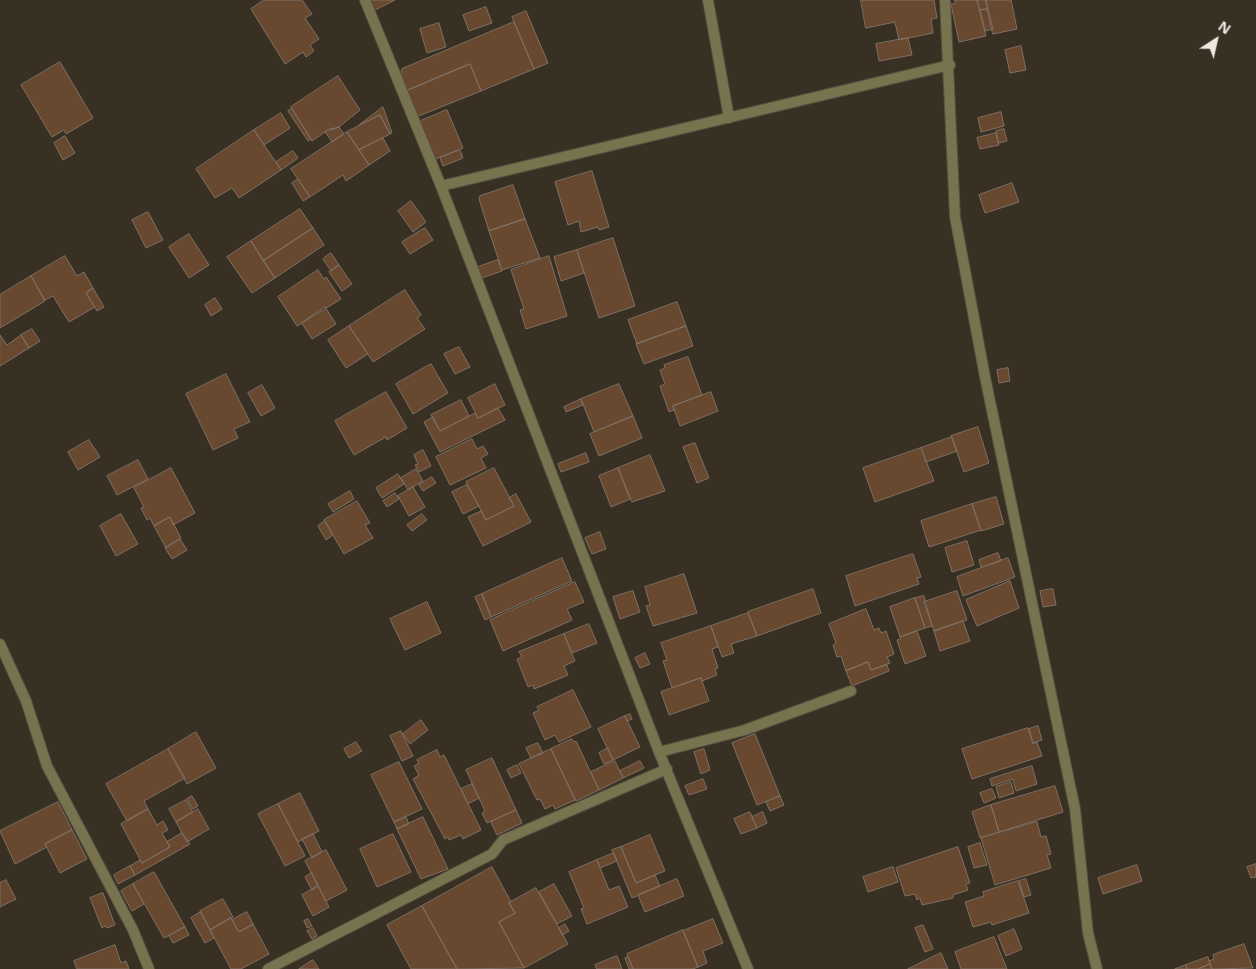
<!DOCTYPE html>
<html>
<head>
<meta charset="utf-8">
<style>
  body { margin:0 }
  #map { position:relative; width:1256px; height:969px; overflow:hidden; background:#383022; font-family:"Noto Sans",sans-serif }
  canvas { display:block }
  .north { position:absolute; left:1191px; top:15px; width:50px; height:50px; -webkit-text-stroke:4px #383022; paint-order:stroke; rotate:35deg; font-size:14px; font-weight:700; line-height:20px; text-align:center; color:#eee9e0 }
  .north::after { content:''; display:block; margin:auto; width:18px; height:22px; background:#eee9e0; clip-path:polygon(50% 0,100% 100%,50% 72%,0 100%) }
</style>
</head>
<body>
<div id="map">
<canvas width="1256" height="969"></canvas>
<div class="north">N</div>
</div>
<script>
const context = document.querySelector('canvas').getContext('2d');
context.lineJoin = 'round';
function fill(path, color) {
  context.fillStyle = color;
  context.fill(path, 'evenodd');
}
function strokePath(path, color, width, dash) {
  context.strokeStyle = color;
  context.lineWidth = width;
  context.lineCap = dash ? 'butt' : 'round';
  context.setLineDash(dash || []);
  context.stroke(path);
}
const building = new Path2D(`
  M264,0H302L312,14L305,18L319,39L310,45L314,51L306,57L303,52L285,64L251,9Z
  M369,0H395L375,10Z
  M861,0H934L937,18L931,19L933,33L899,40L895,22L866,28Z
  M955,0H977L986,36L959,42L951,4H955Z
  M977,0H986L988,9L980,10Z
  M986,0H1011L1017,29L993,34Z
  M486,7L492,23L469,31L463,15Z
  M988,9L993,29L985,31L980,10Z
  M526,11L548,63L534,69L512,17Z
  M514,22L534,69L481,91L470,64L406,91L400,77L402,69Z
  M439,23L446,47L427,53L420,29Z
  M908,38L912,55L879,61L876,44Z
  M1021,46L1026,70L1010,73L1005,50Z
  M60,62L93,118L66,134L64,130L52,137L21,85Z
  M470,64L481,91L416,117L406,91Z
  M338,76L360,110L339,127L332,130L331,128L312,141L291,107Z
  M383,107L392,133L390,134L380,115L359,125Z
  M292,109L311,139L308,141L288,111Z
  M447,110L463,148L433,160L418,122Z
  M1001,112L1004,126L981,132L978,118Z
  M281,113L290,128L264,145L254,130Z
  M380,115L390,134L359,150L347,132Z
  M339,127L344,134L332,142L325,132Z
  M1004,129L1007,141L998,143L996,131Z
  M254,130L281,170L239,198L232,188L215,198L196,169Z
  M347,132L369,165L346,181L343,175L310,197L291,169Z
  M996,133L999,145L980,149L977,138Z
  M65,136L75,153L63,160L54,143Z
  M383,138L390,151L369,165L359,150Z
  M460,150L463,158L443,166L440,158Z
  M293,151L298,158L281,170L276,162Z
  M592,171L609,227L599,230L598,227L581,232L579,221L568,225L555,182Z
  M298,179L310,197L303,201L292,183Z
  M1012,183L1019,202L985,213L979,195Z
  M513,185L525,219L489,231L479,199L480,196Z
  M411,201L426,222L413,232L398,211Z
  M300,209L313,228L263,261L251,241Z
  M148,212L163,240L146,248L132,220Z
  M525,219L540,258L502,270L489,231Z
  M313,228L324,245L275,278L263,261Z
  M425,228L433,240L410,254L402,242Z
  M189,234L209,265L189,278L169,247Z
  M613,238L635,306L599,318L577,250Z
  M251,241L275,278L252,293L227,257Z
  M577,250L584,273L561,281L554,257Z
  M331,253L339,265L331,271L323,259Z
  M65,256L77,276L84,272L93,288L86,293L95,307L69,322L53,296L45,300L31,276Z
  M549,256L567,316L526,329L520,310L524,309L511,270Z
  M498,260L502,271L482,278L478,267Z
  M339,265L352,284L342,291L329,272Z
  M318,270L324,279L326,277L341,299L297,326L278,297Z
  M31,276L45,301L0,328V295Z
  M93,288L104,307L97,311L86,293Z
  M405,290L421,315L417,318L425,329L373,362L349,326Z
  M215,298L222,309L211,316L205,305Z
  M677,302L686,326L637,344L628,320Z
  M325,307L336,324L312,339L302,323Z
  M349,326L368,354L346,368L328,340Z
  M686,326L693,346L644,364L636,344Z
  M32,329L40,341L29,348L21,335Z
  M0,335L7,345L21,335L29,348L0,366Z
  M459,347L470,367L455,374L444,354Z
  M688,357L702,395L673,406L674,410L669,412L660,386L665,384L660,370L665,368L664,365Z
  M431,364L448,393L413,414L396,384Z
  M1008,368L1010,381L999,383L997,370Z
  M226,374L250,422L234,429L238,438L213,450L186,394Z
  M495,384L505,405L478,418L468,398Z
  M619,384L633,416L594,432L581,399Z
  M262,385L275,408L261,416L248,393Z
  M386,392L407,428L387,440L386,437L354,455L335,421Z
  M711,392L718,411L680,426L673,406Z
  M581,399L583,405L566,412L564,407Z
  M461,400L469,416L440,431L431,415Z
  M498,408L505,420L440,452L424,422L433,417L440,431L475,413L478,418Z
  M633,416L642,438L599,456L590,434Z
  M978,427L989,463L964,472L951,436Z
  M952,437L957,451L926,462L921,448Z
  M472,439L477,449L483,446L488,454L481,458L486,468L450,485L436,457Z
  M89,440L100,457L78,470L68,452Z
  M695,443L709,478L697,483L683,447Z
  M921,448L934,481L875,502L863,468Z
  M423,450L431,466L419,472L415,465L418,464L414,455Z
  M586,453L589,462L561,472L558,464Z
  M650,455L665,491L632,502L618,468Z
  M138,460L148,479L117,495L107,476Z
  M171,468L195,513L173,525L170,517L154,526L150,518L147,520L141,508L144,507L134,488Z
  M494,468L514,506L486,520L466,482Z
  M618,468L630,499L611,507L599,476Z
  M416,469L423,481L408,490L401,478Z
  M398,474L404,484L382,498L376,488Z
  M432,477L436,483L423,491L419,485Z
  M467,485L479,506L463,514L452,492Z
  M413,487L425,507L409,516L398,496Z
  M350,491L354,499L333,512L328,504Z
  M395,493L399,499L387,507L383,501Z
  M516,494L531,522L483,546L468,517L481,511L486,520L514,506L509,498Z
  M996,497L1004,524L981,531L972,504Z
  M357,501L370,523L365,525L373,538L344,554L324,520Z
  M972,504L981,530L929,547L921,521Z
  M121,514L138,544L116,556L100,526Z
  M422,514L427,520L412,531L407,525Z
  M170,517L181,538L166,548L154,526Z
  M325,521L333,535L326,540L318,526Z
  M600,532L606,549L592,554L585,538Z
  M180,539L187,550L172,559L165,548Z
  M967,541L974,565L952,572L945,548Z
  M998,553L1001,561L981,567L979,560Z
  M913,554L921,577L917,578L919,584L855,606L846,576Z
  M562,558L572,581L491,617L482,594Z
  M1008,558L1015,577L963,596L957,577Z
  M684,574L697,613L653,626L646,606L650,605L645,587Z
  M1010,581L1019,608L977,626L966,600Z
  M575,582L584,602L567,609L572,620L503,651L490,620Z
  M813,589L821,613L757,636L748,612Z
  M1053,589L1056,605L1043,607L1040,591Z
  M633,591L640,612L620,619L613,597Z
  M957,591L967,620L934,631L924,602Z
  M482,594L491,617L485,620L475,597Z
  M924,596L932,626L925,628L915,598Z
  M915,598L925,628L900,637L890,607Z
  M427,602L441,633L405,650L390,619Z
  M866,609L874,630L879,628L881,633L886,631L894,654L887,657L890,663L871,670L868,662L846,671L841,656L837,657L833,645L836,643L829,624Z
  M748,613L757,636L731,644L734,653L722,657L711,626Z
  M963,621L970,641L940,651L934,631Z
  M589,624L597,643L572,653L564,634Z
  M711,626L718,647L712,649L718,668L715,669L717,675L702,681L701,678L672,688L663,661L667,660L661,643Z
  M917,631L926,656L905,664L897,640L901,639L900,637Z
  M564,634L575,661L564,666L568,675L534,689L533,685L528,687L517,659L522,657L519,652Z
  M645,653L650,664L640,668L635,658Z
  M868,662L871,670L887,665L889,671L852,686L846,671Z
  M701,678L709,701L669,715L661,692Z
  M573,690L591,727L559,742L555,735L545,740L533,713L539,710L537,707Z
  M630,714L632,719L627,721L625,716Z
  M625,716L640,747L613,760L598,729Z
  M421,720L428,730L410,744L403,734Z
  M1038,726L1042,740L1033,743L1029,729Z
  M1028,728L1033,744L1037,742L1042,756L972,779L962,749Z
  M401,731L413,756L402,761L390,736Z
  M196,732L216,768L187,784L168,749Z
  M755,734L780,796L757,805L732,743Z
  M572,739L574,742L576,741L599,790L576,801L551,749Z
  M356,742L362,751L349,758L344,749Z
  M538,743L543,753L531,758L526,748Z
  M608,748L613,760L604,764L599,753Z
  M168,749L185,778L144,801L148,809L127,821L106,784Z
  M551,749L575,800L555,809L553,805L545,809L540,799L537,800L519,764Z
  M704,749L710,770L701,774L694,752Z
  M437,750L440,757L444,755L481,830L463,839L461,835L449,840L448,837L445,839L413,779L419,775L414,766L419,763L417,760Z
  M492,758L516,810L487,823L482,813L485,811L466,770Z
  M615,761L623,778L599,790L591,772Z
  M640,761L644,768L623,778L620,771Z
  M399,762L422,809L394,822L371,775Z
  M517,765L521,773L511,778L507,770Z
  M1032,766L1037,784L1016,791L1013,779L992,786L990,779Z
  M703,779L707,789L689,795L685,786Z
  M1011,782L1014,793L999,798L996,787Z
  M472,784L479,798L468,804L461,789Z
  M1055,786L1063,812L999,832L991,805Z
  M992,789L996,798L984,803L980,793Z
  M300,793L319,831L298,842L278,804Z
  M192,796L198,806L193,809L187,799Z
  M780,796L784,805L770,811L766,802Z
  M186,800L193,812L176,822L169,809Z
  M58,802L72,830L45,844L47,847L15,864L0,831Z
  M278,804L305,856L285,866L258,814Z
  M991,805L999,832L980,838L972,812Z
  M148,809L157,825L163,821L168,830L162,833L170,847L142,863L121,824Z
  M198,809L209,829L187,842L176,822Z
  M516,810L522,823L497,835L491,822Z
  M750,812L757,828L741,834L734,819Z
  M763,812L767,823L757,828L752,817Z
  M406,817L409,824L397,829L394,822Z
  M423,817L448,869L421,879L397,829Z
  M1037,822L1041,837L1046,836L1051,854L1047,855L1051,868L995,885L981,838Z
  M72,830L87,859L60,873L45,844Z
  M182,833L190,844L135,875L130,866L140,860L142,863L170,847L167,842Z
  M313,834L322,852L312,858L302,839Z
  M393,834L411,872L377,887L360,849Z
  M650,835L665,871L636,883L621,847Z
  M980,843L987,865L974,868L968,847Z
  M621,847L636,883L655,875L660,886L632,898L612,850Z
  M958,847L970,883L966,884L968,890L953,895V898L922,905L920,898L917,900L915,894L905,896L896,868Z
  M326,850L347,890L326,901L305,861Z
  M614,853L617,861L600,868L597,860Z
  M597,860L609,890L619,886L628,907L587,924L581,909L584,908L569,872Z
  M1256,864V877L1251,878L1247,867Z
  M1137,865L1142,881L1103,894L1098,878Z
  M130,866L135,875L118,884L114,875Z
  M492,867L511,902L509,903L515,913L499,922L524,968L457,969L422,906Z
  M893,867L898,882L868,892L863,877Z
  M154,872L185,927L164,938L133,884Z
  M312,873L318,886L312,890L305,877Z
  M677,879L684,896L645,912L638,895Z
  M1026,879L1031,895L1024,897L1019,881Z
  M6,880L16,899L0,907V883Z
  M1018,881L1029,913L992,925L991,922L973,927L965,902L984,896L983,892Z
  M133,884L144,904L132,911L121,891Z
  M554,884L572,916L557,924L539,892Z
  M318,886L329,907L313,916L302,895Z
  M536,888L568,944L524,968L499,922L515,913L509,903Z
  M103,893L115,925L107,928L105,926L102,928L90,898Z
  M223,899L233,917L210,930L200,911Z
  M422,906L457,969H411L387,925Z
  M201,912L214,938L205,943L191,918Z
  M247,912L253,924L239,932L232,920Z
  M231,918L239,932L253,924L269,954L241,969H231L210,930Z
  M308,919L312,926L307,928L304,921Z
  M713,919L723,943L703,951L707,963L698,967L683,931Z
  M565,924L569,931L562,935L559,928Z
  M923,925L933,949L925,952L915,928Z
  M185,927L189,935L173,943L169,936Z
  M313,928L317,936L312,939L307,931Z
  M1014,929L1022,949L1006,956L998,936Z
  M683,930L698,967L693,969H633L627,954Z
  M994,937L1007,969H961L955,952Z
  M1244,944L1253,968L1212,969L1209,961L1214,959L1213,955Z
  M115,945L121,963L126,961L129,969H77L74,961Z
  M941,953L948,969H908Z
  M617,956L622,969H597L595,965Z
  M628,957L633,969H629L625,958Z
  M1208,957L1210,964L1198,969H1187L1186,965Z
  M313,960L319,969H299Z
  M1210,964L1212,969H1198Z
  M1186,965L1187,969H1175Z`);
fill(building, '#68482e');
strokePath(building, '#7f7065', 1);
const street = new Path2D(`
  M365,0L441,186L659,752L748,969
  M708,0L729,118
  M945,0L955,217L985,377L1075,809L1088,933L1097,969
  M441,186L950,65
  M0,644L26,701L47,766L133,930L149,969
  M659,752L745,730L851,691
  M268,969L492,854L503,840L667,769`);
strokePath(street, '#554e40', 12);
strokePath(street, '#77734e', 10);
</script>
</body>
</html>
